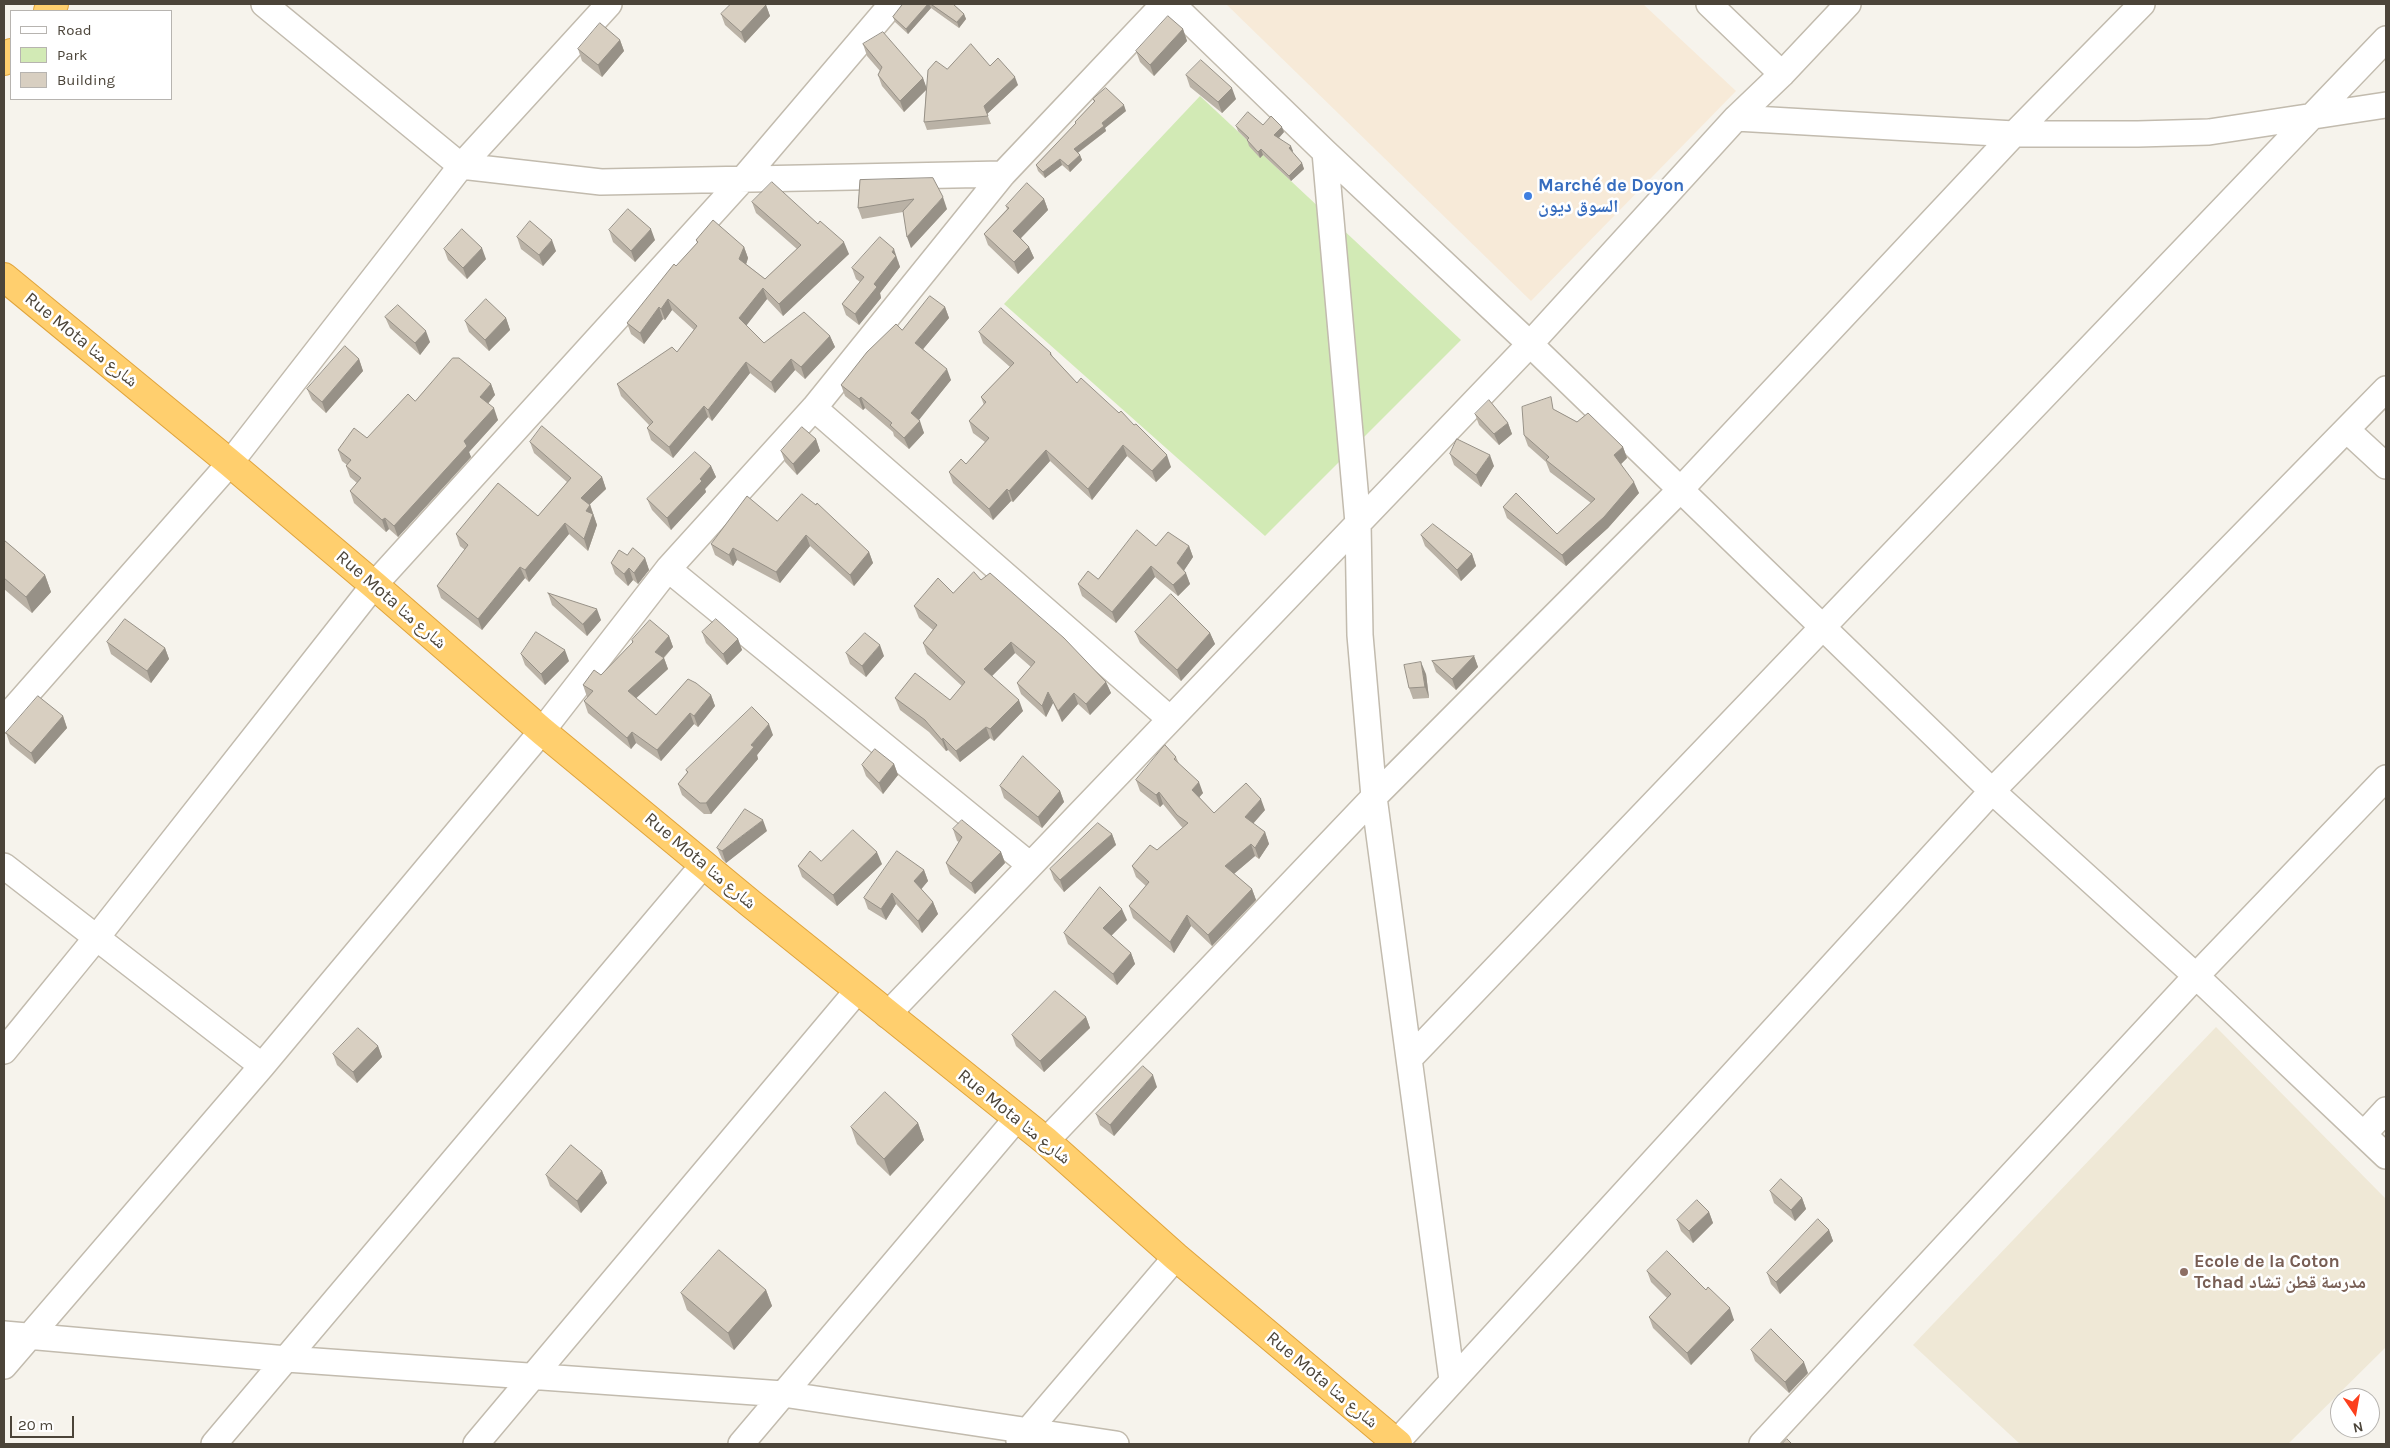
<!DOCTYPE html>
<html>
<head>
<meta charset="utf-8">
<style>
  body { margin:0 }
  #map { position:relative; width:2390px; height:1448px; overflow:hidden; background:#f6f3ec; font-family:Karla,sans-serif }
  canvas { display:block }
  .frame { position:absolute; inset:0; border:5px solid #4b4439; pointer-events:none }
  .legend { position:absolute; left:10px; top:10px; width:162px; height:90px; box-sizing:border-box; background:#fff; border:1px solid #b7b4b0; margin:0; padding:6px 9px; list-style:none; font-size:15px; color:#4b4439 }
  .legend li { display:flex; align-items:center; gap:10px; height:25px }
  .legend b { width:25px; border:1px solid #b7b4b0 }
  .north { position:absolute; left:2330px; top:1388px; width:50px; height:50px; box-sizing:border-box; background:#fff; border:1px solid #b7b4b0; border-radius:50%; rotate:168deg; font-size:14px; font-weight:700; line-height:20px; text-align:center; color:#4b4439 }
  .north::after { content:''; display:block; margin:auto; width:18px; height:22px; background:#fc3f1d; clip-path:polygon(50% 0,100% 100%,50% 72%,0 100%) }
  .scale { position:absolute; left:10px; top:1416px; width:64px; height:22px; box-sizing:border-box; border:2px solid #4b4439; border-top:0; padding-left:6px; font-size:15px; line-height:18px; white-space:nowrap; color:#4b4439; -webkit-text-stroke:4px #fff; paint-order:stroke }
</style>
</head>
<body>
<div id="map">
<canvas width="2390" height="1448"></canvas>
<div class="frame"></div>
<ul class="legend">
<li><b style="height:6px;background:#fff"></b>Road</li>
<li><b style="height:14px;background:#d2eab5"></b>Park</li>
<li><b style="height:14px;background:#d8cfc1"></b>Building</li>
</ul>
<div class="north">N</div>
<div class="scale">20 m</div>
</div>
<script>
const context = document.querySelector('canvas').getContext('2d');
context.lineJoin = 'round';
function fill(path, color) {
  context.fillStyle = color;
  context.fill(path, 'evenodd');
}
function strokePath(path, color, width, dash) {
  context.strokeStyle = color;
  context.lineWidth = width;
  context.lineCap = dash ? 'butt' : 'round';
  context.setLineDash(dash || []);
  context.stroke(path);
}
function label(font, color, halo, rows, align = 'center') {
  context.font = font + ' Karla,"Noto Naskh Arabic",sans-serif';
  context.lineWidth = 5;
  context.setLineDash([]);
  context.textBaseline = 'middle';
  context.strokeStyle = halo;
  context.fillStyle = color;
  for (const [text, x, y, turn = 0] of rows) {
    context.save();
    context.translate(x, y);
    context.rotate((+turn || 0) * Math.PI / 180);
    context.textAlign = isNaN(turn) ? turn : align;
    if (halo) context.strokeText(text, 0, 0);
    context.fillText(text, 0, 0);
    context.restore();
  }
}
fill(new Path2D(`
  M1226,4H1643L1736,91L1531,301Z`), '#f7ead8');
fill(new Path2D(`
  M2216,1027L2386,1199V1347L2288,1444H2020L1913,1345Z`), '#efe8d6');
fill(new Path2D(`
  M1200,96L1461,340L1265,536L1004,304Z`), '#d2eab5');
const minor = new Path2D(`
  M264,4L461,166L601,182L1003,174
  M1172,4L1325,152L1530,344L1992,791L2196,976L2386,1156
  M1709,4L1782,74
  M1736,118L2014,134H2138L2209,132L2386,105
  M1325,152L1358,523L1360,635L1374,797L1452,1380
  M814,408L1170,719
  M2348,431L2386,466
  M668,569L1030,865
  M4,720L230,463L461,166L609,4
  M4,866L262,1066
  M887,1015L1530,344L1736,118L1782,74L1848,4
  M4,1051L97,937L374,585L743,179L892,4
  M1409,1059L2386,39
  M2364,1134L2386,1110
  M1046,1141L1374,797L1681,489L2014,134L2142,4
  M4,1334L287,1359L783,1394L1116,1444
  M4,1366L262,1066L542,731L668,569L814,408L1003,174L1164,4
  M1019,1441L1176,1257
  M214,1444L704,864
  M476,1444L857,991
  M741,1444L1017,1118
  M1395,1444L1992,791L2386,389
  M1762,1444L2196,976L2386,778`);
const highway = new Path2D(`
  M48,11L54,4
  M4,61L11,53
  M4,277L230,463L374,585L542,731L750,903L1046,1141L1176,1257L1398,1444`);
strokePath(minor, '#c2bbae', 28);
strokePath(highway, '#e0a43c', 30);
strokePath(minor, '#fff', 25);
strokePath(highway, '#ffcf6e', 28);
fill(new Path2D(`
  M903,4H953L964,14L966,19L959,28L931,8L908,34L895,22L893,17Z
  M766,5L770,16L745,43L725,25L721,14Z
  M1183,29L1187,41L1154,76L1140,62L1136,51Z
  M620,40L624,51L602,77L582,61L578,49Z
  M863,44L923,78L926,88L947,69L990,66L1018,85L987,114L991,124L927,130L924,122L926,90L904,112L882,86L878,75L880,71L867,56Z
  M1186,75L1236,99L1222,113L1190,87Z
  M1093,99L1126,111L1105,128L1106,131L1078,153L1080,155L1082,160L1070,172L1062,165L1045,178L1038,171L1036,165L1076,124L1075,122L1094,102Z
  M1263,125L1284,132L1279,138L1293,151L1292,152L1302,163L1304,169L1291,181L1263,155L1260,158L1249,146L1247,140L1238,131L1236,126Z
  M860,180L947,209L911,248L903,212L862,219L858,208Z
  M1044,199L1048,210L1021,238L1029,247L1034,258L1018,274L988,245L984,234L1007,209L1006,206Z
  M752,202L849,254L783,316L767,299L746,325L764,343L830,336L835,347L805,379L795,370L775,393L750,373L712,421L708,417L673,458L651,440L647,428L649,425L621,396L617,384L677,352L694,330L672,310L665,320L663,319L644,344L631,334L627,323L697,243L696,240L744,247L748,258L746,264L765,279L797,249L756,213Z
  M609,230L655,240L635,262L613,242Z
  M517,237L556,251L543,266L521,249Z
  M444,249L486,259L467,279L448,260Z
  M898,261L900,267L880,293L881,298L859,325L846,315L842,304L860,282L856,279L852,268L899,261Z
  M945,307L949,318L923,349L951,380L918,420L924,433L909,449L894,436L893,432L865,408L863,410L845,396L841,385L902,330Z
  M385,317L430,342L420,355L390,328Z
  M506,318L510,330L489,351L469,332L465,321Z
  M979,332L1051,353L1053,357L1077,383L1171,467L1156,482L1127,456L1092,500L1050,461L1013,502L1011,501L993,520L953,483L949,472L966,464L985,442L973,433L969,421L984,405L981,397L1010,367L983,343Z
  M359,359L363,371L326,413L312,400L307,389Z
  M491,384L495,395L488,404L498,420L469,452L471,457L398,537L389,529L386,532L354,503L350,491L357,483L350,477L346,466L347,465L342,461L338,450L367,438L415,401Z
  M1555,410L1623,447L1627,458L1621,464L1639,493L1608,528L1566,566L1507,518L1503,507L1557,534L1591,503L1550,472L1546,462L1528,446L1524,435Z
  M1475,414L1508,423L1512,434L1499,445L1479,425Z
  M816,439L820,451L797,475L785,462L781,451Z
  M530,442L602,477L606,489L590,504L597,525L588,551L569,534L529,582L525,578L482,630L441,598L437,586L465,550L460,546L456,534L538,516L567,482L534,453Z
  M1450,454L1494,466L1481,487L1454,465Z
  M711,466L716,477L705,489L706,492L671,530L652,510L647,499Z
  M777,521L869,552L873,563L854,586L810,546L780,583L737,560L733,566L715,555L711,544Z
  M1421,535L1472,554L1476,566L1461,581L1425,546Z
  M4,540L45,575L51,592L32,613L4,589Z
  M1156,546H1189L1193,557L1184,570L1190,584L1178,596L1155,577L1116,623L1082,596L1078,584L1098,579Z
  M627,555L645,558L649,570L638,584L633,580L628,586L615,574L611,563Z
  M981,580L1106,682L1111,693L1090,715L1078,704L1062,722L1053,703L1046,717L1021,694L1017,683L1031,667L1015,653L992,676L1023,711L994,741L990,738L960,762L948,750L946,751L929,732L900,710L895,698L950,700L962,686L927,654L923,643L933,630L919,618L914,606L953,593Z
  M548,593L601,620L587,636L552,605Z
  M702,632L738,639L742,650L727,665L706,643Z
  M1135,632L1210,633L1215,644L1181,681L1140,643Z
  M669,636L673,647L664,658L668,669L636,698L656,715L711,695L715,706L698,727L694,724L661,761L636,743L631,749L588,713L584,701L588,697H587L583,685L601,675L632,643V640Z
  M107,642L165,648L169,659L151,683L111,654Z
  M846,653L884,656L866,677L850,664Z
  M521,654L569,661L545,685L525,665Z
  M1474,656L1478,667L1456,690L1436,672L1432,661Z
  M1426,674L1429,698L1413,699L1409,688Z
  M63,716L67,728L35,764L10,744L6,733Z
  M773,735L757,755L758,759L711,814H704L682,795L678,784L687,773L686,770Z
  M1176,757L1179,764L1203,793L1199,797L1214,813L1265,810L1253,824L1265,832L1269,844L1259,859L1255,856L1234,874L1252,889L1256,900L1212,946L1191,926L1174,953L1133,918L1129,906L1146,886L1136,877L1132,866L1157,850L1183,828L1181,826L1163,804L1160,807L1140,791L1136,780Z
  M894,764L898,775L883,794L866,776L862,765Z
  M1000,786L1060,791L1064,802L1042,828L1004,798Z
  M953,829L1001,852L1005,863L975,894L950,874L946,863L959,842L957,841Z
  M767,831L726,863L722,859L717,848Z
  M1112,834L1116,845L1064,892L1054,880L1050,869Z
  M821,861L882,864L837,906L802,877L798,866Z
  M924,870L928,881L921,889L933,902L938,914L922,933L896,904L886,920L868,909L864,898Z
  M1127,920L1111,936L1131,953L1135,964L1117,985L1068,944L1064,933Z
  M1086,1017L1090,1028L1044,1072L1016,1046L1012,1035Z
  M378,1046L382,1057L357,1083L337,1065L333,1054Z
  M1157,1087L1114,1136L1100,1125L1096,1114Z
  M918,1123L924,1140L890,1176L857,1144L851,1127Z
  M602,1171L607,1183L581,1213L550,1186L546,1175Z
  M1770,1191L1802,1198L1806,1209L1795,1221L1774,1203Z
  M1709,1212L1713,1223L1693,1243L1681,1231L1677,1220Z
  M1829,1230L1833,1241L1780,1294L1771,1284L1767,1273Z
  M1647,1271L1706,1290L1734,1320L1691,1365L1653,1328L1649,1317L1667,1298L1651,1282Z
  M766,1290L772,1306L734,1350L687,1310L681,1293Z
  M1751,1350L1808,1373L1789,1393L1755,1361Z`), '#bab2a6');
fill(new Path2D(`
  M928,4H929L931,8L908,34L906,29Z
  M766,5L770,16L745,43L741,32Z
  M964,14L966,19L959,28L957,22Z
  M1183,29L1187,41L1154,76L1150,65Z
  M620,40L624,51L602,77L598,65Z
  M1015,77L1018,85L987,114L984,106Z
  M923,78L927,89L904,112L900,101Z
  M1232,88L1236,99L1222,113L1218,102Z
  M1124,105L1126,111L1105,128L1106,131L1076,154L1074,149L1102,123Z
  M1282,127L1284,132L1276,141L1274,135Z
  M1291,146L1293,151L1291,154L1289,148Z
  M1261,149L1263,155L1260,158L1258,152Z
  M1080,155L1082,160L1070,172L1068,166Z
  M1060,159L1062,165L1045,178L1043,172Z
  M1302,163L1304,169L1291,181L1289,176Z
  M943,197L947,209L911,248L907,237Z
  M1044,199L1048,210L1017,242L1013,231Z
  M651,229L655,240L635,262L631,251Z
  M552,240L556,251L543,266L539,255Z
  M844,242L849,254L783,316L779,304Z
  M744,247L748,258L744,271L739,259Z
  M1029,247L1034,258L1018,274L1014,262Z
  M482,248L486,259L467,279L463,268Z
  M894,249L900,267L880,293L881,298L859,325L855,314L874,284L892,252Z
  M763,288L767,299L743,330L739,318Z
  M668,299L672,310L665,320L661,309Z
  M659,307L663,319L644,344L640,333Z
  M945,307L949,318L919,354L915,343Z
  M506,318L510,330L489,351L485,340Z
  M426,331L430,342L420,355L415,343Z
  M830,336L835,347L805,379L801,367Z
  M359,359L363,371L326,413L322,402Z
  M791,359L795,370L775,393L771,382Z
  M746,362L750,373L712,421L708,410Z
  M947,369L951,380L915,425L911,413Z
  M491,384L495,395L484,408L480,397Z
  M861,397L865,408L863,410L859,399Z
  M704,406L708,417L673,458L669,447Z
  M494,408L498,420L469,452L471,457L398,537L394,526L464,441Z
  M920,421L924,433L909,449L904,438Z
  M1508,423L1512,434L1499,445L1494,434Z
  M816,439L820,451L797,475L793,464Z
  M1123,445L1127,456L1092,500L1088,489Z
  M1623,447L1627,458L1618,467L1614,455Z
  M1046,450L1050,461L1013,502L1009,491Z
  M1167,455L1171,467L1156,482L1152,471Z
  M1490,455L1494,466L1481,487L1476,475Z
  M711,466L716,477L705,489L706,492L671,530L667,518Z
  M602,477L606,489L585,509L581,498Z
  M1634,482L1639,493L1608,528L1566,566L1562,555Z
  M1007,489L1011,501L993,520L989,509Z
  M590,505L597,525L588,551L584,539L586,511Z
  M385,518L389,529L386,532L382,520Z
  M565,523L569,534L529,582L525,570Z
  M806,535L810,546L780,583L776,572Z
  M1189,546L1193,557L1181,575L1177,563Z
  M733,548L737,560L733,566L729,555Z
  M869,552L873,563L854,586L850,575Z
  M1472,554L1476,566L1461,581L1457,570Z
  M645,558L649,570L638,584L634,573Z
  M1151,566L1155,577L1116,623L1112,612Z
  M520,567L525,578L482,630L478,619Z
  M629,568L633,580L628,586L624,574Z
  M1186,573L1190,584L1178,596L1173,585Z
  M45,575L51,592L32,613L26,597Z
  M597,609L601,620L587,636L583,624Z
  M1210,633L1215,644L1181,681L1177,670Z
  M669,636L673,647L663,658H664L668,669L632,702L628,691L655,652Z
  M738,639L742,650L727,665L723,654Z
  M1011,642L1015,653L988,680L984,669Z
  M880,645L884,656L866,677L862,666Z
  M165,648L169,659L151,683L147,671Z
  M565,650L569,661L545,685L541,674Z
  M1474,656L1478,667L1456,690L1452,679Z
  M1421,662L1426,674L1429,698L1425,687Z
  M1106,682L1111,693L1090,715L1086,704Z
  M1048,692L1053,703L1046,717L1042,706Z
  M1074,693L1078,704L1062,722L1058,711Z
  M711,695L715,706L698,727L694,716Z
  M1019,700L1023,711L994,741L990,729Z
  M690,713L694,724L661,761L657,750Z
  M63,716L67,728L35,764L31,753Z
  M769,724L773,735L757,755L758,759L711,814L706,803L751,745Z
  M986,727L990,738L960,762L956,751Z
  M632,732L636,743L631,749L627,738Z
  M943,738L948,750L946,751L942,740Z
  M894,764L898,775L883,794L879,783Z
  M1199,782L1203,793L1196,801L1192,790Z
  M1060,791L1064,802L1042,828L1038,817Z
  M1159,792L1163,804L1160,807L1156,795Z
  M1261,799L1265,810L1249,828L1245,817Z
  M763,820L767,831L726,863L722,851Z
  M1265,832L1269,844L1259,859L1255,848Z
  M1112,834L1116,845L1064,892L1060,880Z
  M1251,844L1255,856L1229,878L1225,866Z
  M877,852L882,864L837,906L833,895Z
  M1001,852L1005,863L975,894L971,883Z
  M924,870L928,881L919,892L914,881Z
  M1252,889L1256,900L1212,946L1208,935Z
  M892,893L896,904L886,920L881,909Z
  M933,902L938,914L922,933L918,921Z
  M1122,909L1127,920L1107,940L1103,928Z
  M1187,915L1191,926L1174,953L1170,942Z
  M1131,953L1135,964L1117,985L1113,974Z
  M1086,1017L1090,1028L1044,1072L1040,1061Z
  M378,1046L382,1057L357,1083L353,1072Z
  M1153,1075L1157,1087L1114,1136L1110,1125Z
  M918,1123L924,1140L890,1176L884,1159Z
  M602,1171L607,1183L581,1213L577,1201Z
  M1802,1198L1806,1209L1795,1221L1791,1210Z
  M1709,1212L1713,1223L1693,1243L1689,1231Z
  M1829,1230L1833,1241L1780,1294L1776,1282Z
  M766,1290L772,1306L734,1350L728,1333Z
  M1730,1308L1734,1320L1691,1365L1687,1353Z
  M1804,1362L1808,1373L1789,1393L1785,1382Z`), '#979187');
const building = new Path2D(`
  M731,4H765L766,5L741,32L721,14Z
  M903,4H928L906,29L893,17Z
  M931,4H953L964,14L957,22Z
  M1168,16L1183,29L1150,65L1136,51Z
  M600,23L620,40L598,65L578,49Z
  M883,32L923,78L900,101L878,75L882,67L863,44Z
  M971,44L990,66L998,58L1015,77L984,106L988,116L924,122L928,70L936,61L947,69Z
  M1201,60L1232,88L1218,102L1186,75Z
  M1106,88L1124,105L1102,123L1104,126L1074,149L1080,155L1068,166L1060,159L1043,172L1036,165L1076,123L1075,122L1095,101L1093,99Z
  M1248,112L1263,125L1271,116L1282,127L1274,135L1291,146L1289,148L1302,163L1289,176L1261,149L1258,152L1247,140L1249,138L1236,126Z
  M933,178L943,197L907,237L903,211L914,199L858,208L860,180Z
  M772,182L818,224L820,221L844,242L779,304L763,288L739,318L764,343L804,312L830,336L801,367L791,359L771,382L746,362L708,410L704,406L669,447L647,428L653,422L617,384L672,347L677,352L697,326L668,299L661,309L659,307L640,333L627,323L674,264L676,266L698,242L696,240L713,220L744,247L739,259L765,279L801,245L752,202Z
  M1027,183L1044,199L1013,231L1029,247L1014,262L984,234L1009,208L1006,206Z
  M628,209L651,229L631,251L609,230Z
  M530,221L552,240L539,255L517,237Z
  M462,229L482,248L463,268L444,249Z
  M880,237L894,249L892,252L896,256L874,284L877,287L855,314L842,304L864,277L852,268Z
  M930,296L945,307L915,343L947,369L911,413L920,421L904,438L890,425L892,423L861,397L859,399L841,385L867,352L896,324L902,330Z
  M486,299L506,318L485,340L465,321Z
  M398,305L426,331L415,343L385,317Z
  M1001,308L1051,353L1050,354L1077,383L1081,378L1119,413L1121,411L1134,425L1136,424L1167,455L1152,471L1123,445L1088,489L1046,450L1009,491L1007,489L989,509L949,472L961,459L966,464L989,438L969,421L986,402L981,397L1014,363L979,332Z
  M345,346L359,359L322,402L307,389Z
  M453,358H459L491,384L480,397L494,408L464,441L467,446L394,526L385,518L382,520L350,491L361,478L346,466L351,460L338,450L354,428L367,438L408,394L415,401Z
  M1551,397L1553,409L1577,422L1588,413L1623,447L1614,455L1634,482L1604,517L1562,555L1503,507L1516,493L1557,534L1595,499L1546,460L1549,457L1524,435L1522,407Z
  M1489,400L1508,423L1494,434L1475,414Z
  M542,426L602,477L581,498L590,505L586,511L593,514L584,539L565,523L525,570L520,567L478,619L437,586L468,545L456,534L498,483L538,516L571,478L530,442Z
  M802,427L816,439L793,464L781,451Z
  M1457,439L1490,455L1476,475L1450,454Z
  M695,452L711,466L700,479L702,481L667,518L647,499Z
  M802,494L816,505L817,503L869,552L850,575L806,535L776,572L733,548L729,555L711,544L747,496L777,521Z
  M1433,524L1472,554L1457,570L1421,535Z
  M1137,530L1156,546L1168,532L1189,546L1177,563L1186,573L1173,585L1151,566L1112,612L1078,584L1088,571L1098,579Z
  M4,540L45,575L26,597L4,578Z
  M633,548L645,558L634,573L629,568L624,574L611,563L619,550L627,555Z
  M974,572L981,580L990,573L1064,638L1106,682L1086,704L1074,693L1058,711L1048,692L1042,706L1017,683L1035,662L1011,642L984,669L1019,700L990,729L986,727L956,751L943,738L942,740L925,720L895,698L915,673L950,700L965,682L923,643L937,625L914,606L938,578L953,593Z
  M548,593L597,609L583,624Z
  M1171,594L1210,633L1177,670L1135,632Z
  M125,619L165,648L147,671L107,642Z
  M716,619L738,639L723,654L702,632Z
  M650,620L669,636L655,652L664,658L628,691L656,715L688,679L696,683L711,695L694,716L690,713L657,750L632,732L627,738L584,701L593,691L583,685L594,670L601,675L633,642L632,640Z
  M536,632L565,650L541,674L521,654Z
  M865,633L880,645L862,666L846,653Z
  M1474,656L1452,679L1432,661Z
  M1421,662L1425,687L1409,688L1404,665Z
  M38,696L63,716L31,753L6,733Z
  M752,707L769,724L751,745L754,747L706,803H700L678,784L688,772L686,770Z
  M1165,745L1176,757L1174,759L1199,782L1192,790L1214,813L1246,783L1261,799L1245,817L1265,832L1255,848L1251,844L1225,866L1252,889L1208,935L1187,915L1170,942L1129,906L1149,882L1132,866L1150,845L1157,850L1188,823L1177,815L1159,792L1156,795L1136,780Z
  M875,749L894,764L879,783L862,765Z
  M1023,756L1060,791L1038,817L1000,786Z
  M745,809L763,820L722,851L717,848Z
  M962,820L1001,852L971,883L946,863L962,837L953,829Z
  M1098,823L1112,834L1060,880L1050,869Z
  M853,830L877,852L833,895L798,866L810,851L821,861Z
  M897,851L924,870L914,881L933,902L918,921L892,893L881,909L864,898Z
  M1100,887L1122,909L1103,928L1131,953L1113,974L1064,933Z
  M1055,991L1086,1017L1040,1061L1012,1035Z
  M358,1028L378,1046L353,1072L333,1054Z
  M1143,1066L1153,1075L1110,1125L1096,1114Z
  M885,1092L918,1123L884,1159L851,1127Z
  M571,1145L602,1171L577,1201L546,1175Z
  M1781,1179L1802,1198L1791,1210L1770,1191Z
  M1697,1200L1709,1212L1689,1231L1677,1220Z
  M1818,1219L1829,1230L1776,1282L1767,1273Z
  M719,1250L766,1290L728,1333L681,1293Z
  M1667,1251L1706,1290L1708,1287L1730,1308L1687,1353L1649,1317L1671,1294L1647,1271Z
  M1771,1329L1804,1362L1785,1382L1751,1350Z
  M1787,1439L1792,1444H1782Z`);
fill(building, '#d8cfc1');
strokePath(building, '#979187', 1);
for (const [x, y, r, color] of [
  [1528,196,5,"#3f7fe0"],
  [2184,1272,5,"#8d6e63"]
]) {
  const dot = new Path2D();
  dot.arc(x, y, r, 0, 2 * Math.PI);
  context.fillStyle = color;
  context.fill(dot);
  strokePath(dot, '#fff', 2);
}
label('bold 18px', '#366cbe', '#fff', [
  ["Marché de Doyon",1538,186],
  ["السوق ديون",1538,207]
], 'left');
label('18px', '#4b4439', '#fff', [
  ["Rue Mota شارع متا",81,340,39],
  ["Rue Mota شارع متا",391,600,41],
  ["Rue Mota شارع متا",700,861,40],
  ["Rue Mota شارع متا",1014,1117,39],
  ["Rue Mota شارع متا",1322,1380,40]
]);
label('bold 18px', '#785e54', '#fff', [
  ["Ecole de la Coton",2194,1262],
  ["Tchad مدرسة قطن تشاد",2194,1283]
], 'left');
</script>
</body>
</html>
